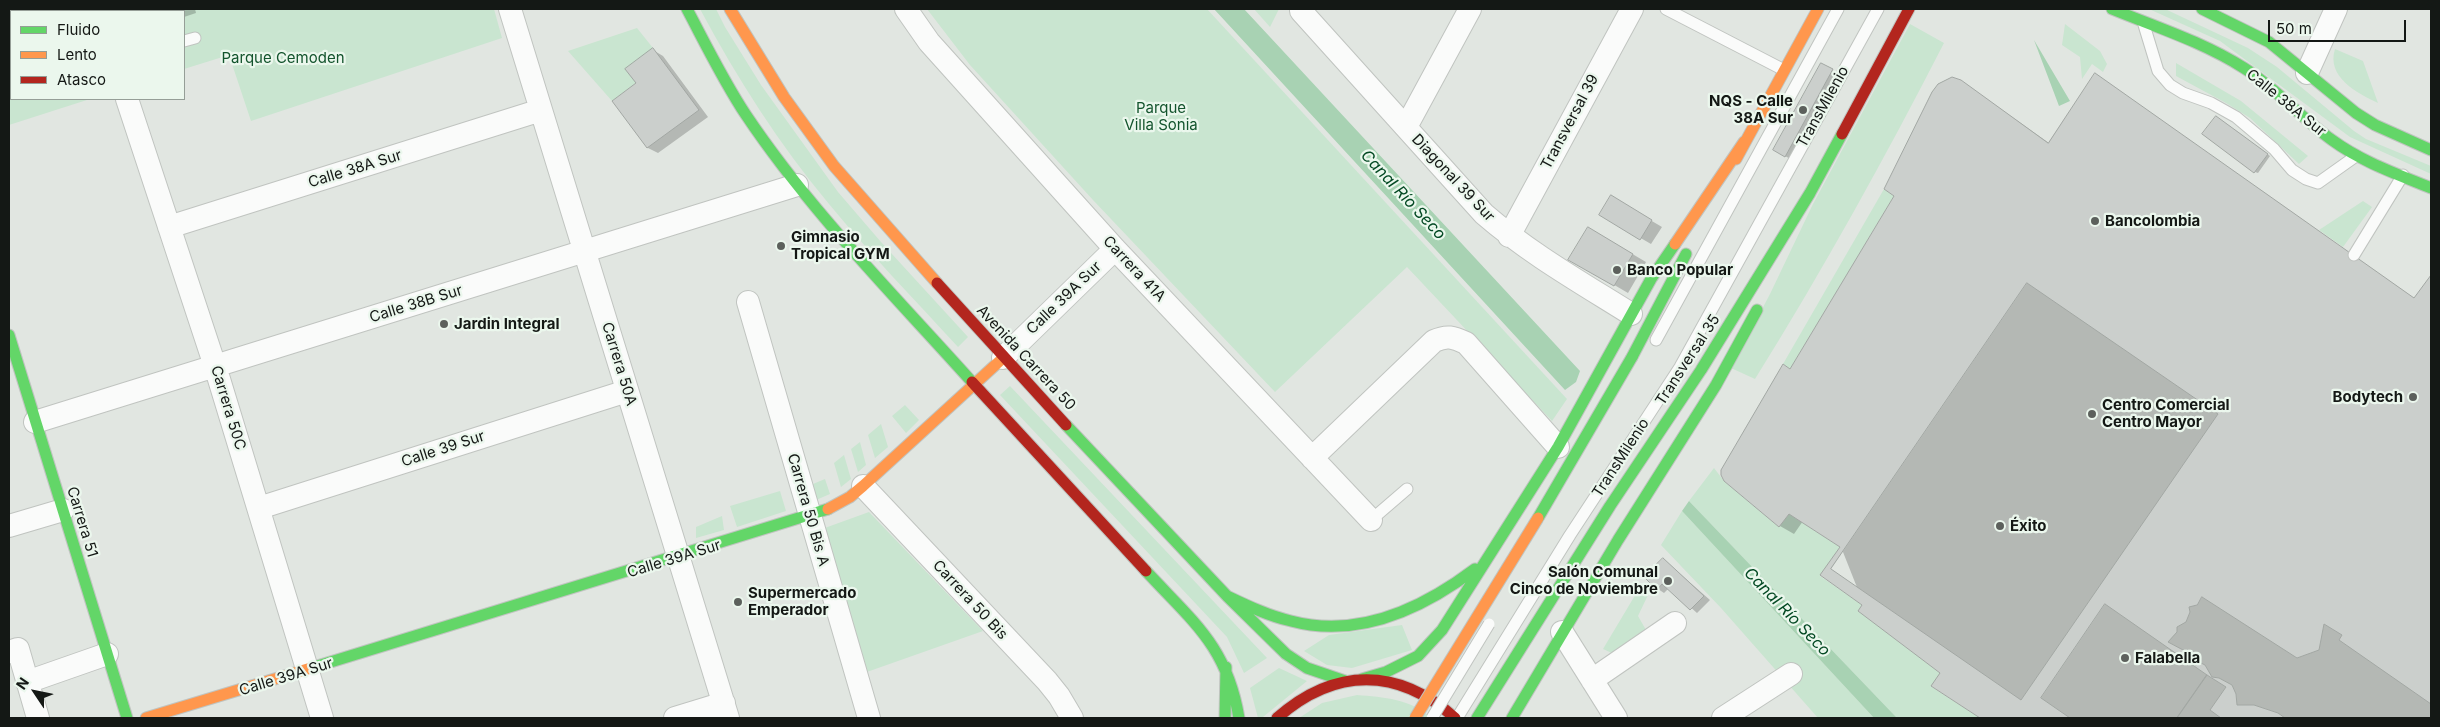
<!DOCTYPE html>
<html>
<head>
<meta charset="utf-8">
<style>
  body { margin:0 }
  #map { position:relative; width:2440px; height:727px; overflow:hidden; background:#e1e6e1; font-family:Inter,sans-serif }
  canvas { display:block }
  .frame { position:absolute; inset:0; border:10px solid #141815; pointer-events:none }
  .legend { position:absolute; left:10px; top:10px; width:175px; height:90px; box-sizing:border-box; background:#ebf7ed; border:1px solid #959e97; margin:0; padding:6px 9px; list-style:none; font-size:15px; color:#141815 }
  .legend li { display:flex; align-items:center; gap:10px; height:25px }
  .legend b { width:25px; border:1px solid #959e97 }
  .north { position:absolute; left:10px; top:667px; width:50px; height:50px; -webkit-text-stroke:4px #ebf7ed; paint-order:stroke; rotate:304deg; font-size:14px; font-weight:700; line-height:20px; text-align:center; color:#141815 }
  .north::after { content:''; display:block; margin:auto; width:18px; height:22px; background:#141815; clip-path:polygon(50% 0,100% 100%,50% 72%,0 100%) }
  .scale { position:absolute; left:2268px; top:20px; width:138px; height:22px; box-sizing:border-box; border:2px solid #141815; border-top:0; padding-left:6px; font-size:15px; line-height:18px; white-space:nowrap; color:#141815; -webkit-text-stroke:4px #ebf7ed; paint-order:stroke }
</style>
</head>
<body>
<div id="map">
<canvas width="2440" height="727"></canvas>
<div class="frame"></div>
<ul class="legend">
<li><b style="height:6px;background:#63d668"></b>Fluido</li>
<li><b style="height:6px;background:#ff974d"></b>Lento</li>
<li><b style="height:6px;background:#b3261e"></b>Atasco</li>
</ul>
<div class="north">N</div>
<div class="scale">50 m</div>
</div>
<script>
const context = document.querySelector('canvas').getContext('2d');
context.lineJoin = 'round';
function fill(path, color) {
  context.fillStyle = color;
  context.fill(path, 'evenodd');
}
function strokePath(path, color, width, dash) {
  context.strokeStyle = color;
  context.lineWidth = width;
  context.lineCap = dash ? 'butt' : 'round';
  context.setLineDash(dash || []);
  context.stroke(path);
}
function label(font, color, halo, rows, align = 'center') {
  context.font = font + ' Inter,sans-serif';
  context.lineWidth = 4.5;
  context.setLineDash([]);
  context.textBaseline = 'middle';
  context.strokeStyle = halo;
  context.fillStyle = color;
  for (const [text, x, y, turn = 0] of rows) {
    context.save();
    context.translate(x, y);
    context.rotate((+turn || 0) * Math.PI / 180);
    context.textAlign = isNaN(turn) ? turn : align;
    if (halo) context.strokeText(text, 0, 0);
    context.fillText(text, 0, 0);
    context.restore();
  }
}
fill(new Path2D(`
  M9,9H494L502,38L251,121L229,55L184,69V11H11V99H90L9,125Z
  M700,9H716L725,27L761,85L838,192L881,242L968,337L958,347C915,300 870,254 829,204C779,144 737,78 700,9Z
  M927,9H1207L1567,399L1552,421L1407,267L1275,392L1093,200L970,65Z
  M1254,9H1279L1270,27Z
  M2149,9H2165L2248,48L2277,67L2354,131L2366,139L2431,166V174L2350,137L2220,41Z
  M1910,24L1944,43C1885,158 1823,270 1755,379L1731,368L1770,294L1813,204Z
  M2065,24L2100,51L2107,64L2103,72L2092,64L2082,79L2080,57L2062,45Z
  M637,28L653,48L636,83L612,101L568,51Z
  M2335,49L2363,61L2378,103C2357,93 2326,77 2335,49Z
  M2176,63L2241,101L2308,156L2299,164L2250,118L2226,103L2176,76Z
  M1884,189L1894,196L1790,369L1783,364Z
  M2363,201L2372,207L2343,247L2319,230Z
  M1010,386L1267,658L1244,673L1227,637L1000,395Z
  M905,405L919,420L906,433L892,416Z
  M881,424L888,447L875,458L868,435Z
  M860,442L866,465L858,472L851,449Z
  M844,455L851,479L841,487L834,463Z
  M1714,468L1724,481L1779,527L1789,514L1840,547L1820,576L1862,605L1858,611L1940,673L1932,687L1980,718H1897L1689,501Z
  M825,479L830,494L816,500L813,484Z
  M780,491L786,511L737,527L730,506Z
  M1682,511L1874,718H1818L1721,608L1661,545Z
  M869,512L983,631L864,673L822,529Z
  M722,516L724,530L696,538V527Z
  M1640,587L1648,595L1638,616L1646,630L1614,654L1603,649Z
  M1402,625L1412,650L1352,668L1327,665L1304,651L1329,635Z
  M1279,668L1307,681L1263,717L1258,718L1250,688Z
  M1357,695C1383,697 1412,699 1431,718H1299L1322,703Z`), '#c9e5d0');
fill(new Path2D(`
  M1214,9H1244L1580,371L1576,382L1565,390Z
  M2034,40L2070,101L2059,106Z
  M1689,501L1897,718H1874L1682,511Z`), '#a8d2b3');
fill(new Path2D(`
  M106,9H195L196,13L184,17V11H107Z
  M653,50L663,56L708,117L658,153L648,148L614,101L638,84Z
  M1821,65L1839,74L1792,160L1775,150Z
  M2096,75L2415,299L2431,277V718H1982L1933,686L1942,673L1864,605L1841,547L1803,521L1794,534L1780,526L1725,480L1896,195L1961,81L2049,143Z
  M2219,119L2270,156L2258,173L2255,172Z
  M1611,197L1662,227L1651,244L1601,215Z
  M1588,228L1646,262L1628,293L1570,259Z
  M1663,559L1710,600L1697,613L1669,588L1664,593L1658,589Z`), '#0003');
const building = new Path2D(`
  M105,9H182L175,11H106Z
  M653,48L699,110L647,148L612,101L636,83L625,69Z
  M1821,63L1833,69L1785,157L1773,150Z
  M2095,73L2414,298L2431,275V718H1980L1931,686L1940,673L1858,611L1862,605L1820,575L1840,547L1789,514L1779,527L1724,481L1721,475V470L1783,364L1790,369L1894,196L1884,189L1932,92L1938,84L1952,77L1961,80L2048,143Z
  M2216,116L2268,154L2254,173L2202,134Z
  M1611,195L1652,220L1640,240L1599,215Z
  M1588,227L1633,254L1614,286L1568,260Z
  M2027,283L2218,414L2021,700L1831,569Z
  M1663,558L1704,596L1690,610L1662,584L1657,590L1644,577Z
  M2202,597L2297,658L2319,650L2324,624L2342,635L2339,640L2431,704V718H2285L2278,713L2254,705H2237L2236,694L2232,685L2219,678L2212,677L2205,665L2199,662L2190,661L2185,651L2168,642L2177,632V627L2186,622L2190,612L2189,607L2197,605Z
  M2105,604L2207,675L2177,718H2070L2041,698Z
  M2207,675L2226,687L2210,710L2221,718H2177Z`);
fill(building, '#cbcfcc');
strokePath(building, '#a2a7a3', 1);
const lane = new Path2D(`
  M1666,9L1784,70
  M2144,25L2158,71L2170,85L2183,93L2211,103L2236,117L2274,149L2292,170L2306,179L2318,183L2356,156
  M184,41L195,38
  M2354,255L2403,175
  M1656,340L1838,9
  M1371,520L1407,489
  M1457,718L1570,535L1680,367L1878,9`);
const street = new Path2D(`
  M510,9L728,718
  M906,9L929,42L1115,249L1371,520
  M1303,9L1301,11L1484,214C1529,253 1580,282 1631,314
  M2307,73L2336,9
  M127,99L215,366L322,718
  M1406,127L1470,9
  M169,227L541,110
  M1509,236L1632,9
  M748,302L869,718
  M1003,358L1115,249
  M35,422L797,185
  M1312,458L1434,341C1447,335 1453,337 1466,343L1558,447
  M863,486L1047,681L1059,696L1072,718
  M259,508L627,391
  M9,526L63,510
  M1562,632L1616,718
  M9,652L18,649L38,718
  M1592,680L1675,623
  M27,682L107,654
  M675,718L724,703
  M1723,718L1791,674`);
const fast = new Path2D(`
  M687,9C706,45 724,82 746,115C811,212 895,296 972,382
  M2112,9C2156,27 2203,42 2244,68C2276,88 2301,118 2332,140C2362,162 2397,174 2431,188
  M2202,9L2269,42L2356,113L2375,125L2431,150
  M9,335L127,718
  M1632,357L1686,254
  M1066,425L1227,596L1286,654L1307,668L1345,681
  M1146,571C1193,622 1227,646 1239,718
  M1227,596C1248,606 1269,616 1291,621C1358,639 1422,609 1475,569
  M311,668L828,509
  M1362,679L1386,672L1418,656L1442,630L1558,447L1651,279L1675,244
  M1225,718L1226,667
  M1477,718L1610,506L1701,370L1810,193L1842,134
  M1512,718L1618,540L1716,385L1757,310`);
const slow = new Path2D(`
  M730,9L784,97L834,166L937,283
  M1736,159L1818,9
  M1675,244L1744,142
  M828,509L850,497L863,486L1003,358
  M146,718L311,668`);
const jam = new Path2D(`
  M1842,134L1909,9
  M937,283L1066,425
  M972,382L1146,571
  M1277,718C1335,667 1398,667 1455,718`);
strokePath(lane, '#c0c4c0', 13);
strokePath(street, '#c0c4c0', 24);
strokePath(fast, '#c0c4c0', 13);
strokePath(slow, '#c0c4c0', 13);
strokePath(jam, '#c0c4c0', 13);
strokePath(lane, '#fafbfa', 11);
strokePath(street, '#fafbfa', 22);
strokePath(fast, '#63d668', 11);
strokePath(slow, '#ff974d', 11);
strokePath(jam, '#b3261e', 11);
const laneBridge = new Path2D(`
  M1432,718L1489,624`);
const fastBridge = new Path2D(`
  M1538,518L1632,357`);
const slowBridge = new Path2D(`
  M1415,718L1538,518`);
strokePath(laneBridge, '#c0c4c0', 13, []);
strokePath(fastBridge, '#c0c4c0', 13, []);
strokePath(slowBridge, '#c0c4c0', 13, []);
strokePath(laneBridge, '#fafbfa', 11);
strokePath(fastBridge, '#63d668', 11);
strokePath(slowBridge, '#ff974d', 11);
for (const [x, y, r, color] of [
  [1803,110,5,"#5c605c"],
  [2095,221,5,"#5c605c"],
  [781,246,5,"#5c605c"],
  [1617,270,5,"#5c605c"],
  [444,324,5,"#5c605c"],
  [2413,397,5,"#5c605c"],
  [2092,414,5,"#5c605c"],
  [2000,526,5,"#5c605c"],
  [1668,581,5,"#5c605c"],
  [738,602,5,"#5c605c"],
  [2125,658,5,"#5c605c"]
]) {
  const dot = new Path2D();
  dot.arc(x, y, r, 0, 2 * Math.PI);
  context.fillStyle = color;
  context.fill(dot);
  strokePath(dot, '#ebf7ed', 2);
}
label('15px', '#13542d', '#ebf7ed', [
  ["Parque Cemoden",283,58],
  ["Parque",1161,108],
  ["Villa Sonia",1161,125]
]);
label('bold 15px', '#141815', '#ebf7ed', [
  ["NQS - Calle",1793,101,"right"],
  ["38A Sur",1793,118,"right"],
  ["Bancolombia",2105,221],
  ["Gimnasio",791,237],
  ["Tropical GYM",791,254],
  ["Banco Popular",1627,270],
  ["Jardin Integral",454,324],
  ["Bodytech",2403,397,"right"],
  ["Centro Comercial",2102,405],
  ["Centro Mayor",2102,422],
  ["Éxito",2010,526],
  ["Salón Comunal",1658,572,"right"],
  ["Cinco de Noviembre",1658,589,"right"],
  ["Supermercado",748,593],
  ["Emperador",748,610],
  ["Falabella",2135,658]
], 'left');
label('15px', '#141815', '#ebf7ed', [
  ["Calle 38A Sur",2286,103,39],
  ["TransMilenio",1823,107,-61],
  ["Transversal 39",1570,122,-62],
  ["Calle 38A Sur",355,169,-17],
  ["Diagonal 39 Sur",1453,178,47],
  ["Carrera 41A",1134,269,47],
  ["Calle 39A Sur",1064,298,-44],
  ["Calle 38B Sur",416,304,-17],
  ["Avenida Carrera 50",1026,358,47],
  ["Transversal 35",1688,360,-57],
  ["Carrera 50A",619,364,73],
  ["Carrera 50C",228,408,73],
  ["Calle 39 Sur",443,449,-18],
  ["TransMilenio",1621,458,-57],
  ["Carrera 50 Bis A",808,510,74],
  ["Carrera 51",82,522,73],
  ["Calle 39A Sur",674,559,-17],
  ["Carrera 50 Bis",970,600,47],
  ["Calle 39A Sur",286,677,-17]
]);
label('italic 16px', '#044a24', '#ebf7ed', [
  ["Canal Río Seco",1403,195,47],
  ["Canal Río Seco",1787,612,46]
]);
</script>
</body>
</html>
